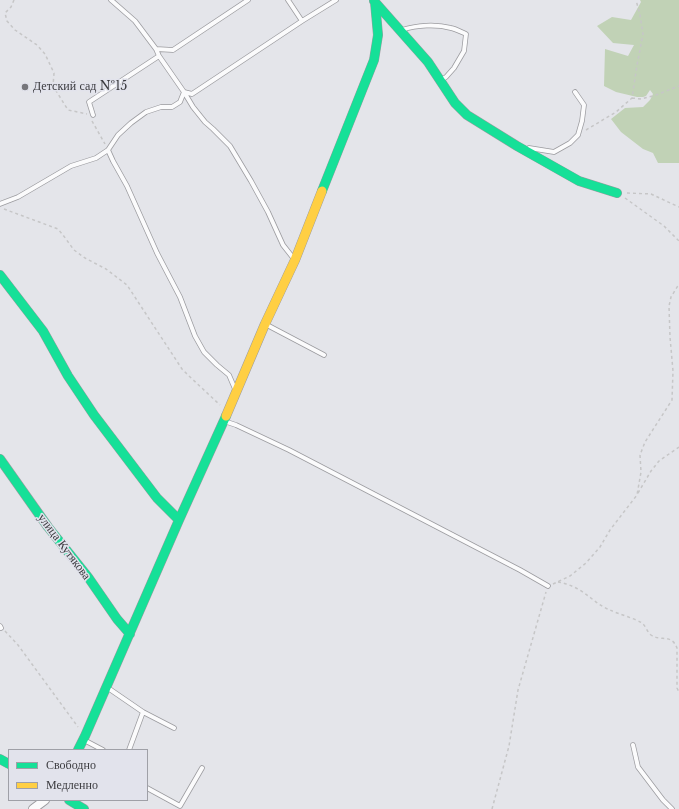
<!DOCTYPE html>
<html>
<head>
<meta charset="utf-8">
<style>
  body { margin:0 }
  #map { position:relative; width:679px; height:809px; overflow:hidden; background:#e4e5ea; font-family:"Libre Baskerville",serif }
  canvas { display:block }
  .legend { position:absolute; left:8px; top:749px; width:140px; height:52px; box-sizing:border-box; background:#e2e3ec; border:1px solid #9fa0a7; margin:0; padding:5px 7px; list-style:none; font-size:12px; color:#3b3b3f }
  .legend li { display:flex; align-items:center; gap:8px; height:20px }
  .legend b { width:20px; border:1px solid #9fa0a7 }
</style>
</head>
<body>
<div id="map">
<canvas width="679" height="809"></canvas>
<ul class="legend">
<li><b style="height:5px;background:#16e098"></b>Свободно</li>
<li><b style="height:5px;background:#ffcf43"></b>Медленно</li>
</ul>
</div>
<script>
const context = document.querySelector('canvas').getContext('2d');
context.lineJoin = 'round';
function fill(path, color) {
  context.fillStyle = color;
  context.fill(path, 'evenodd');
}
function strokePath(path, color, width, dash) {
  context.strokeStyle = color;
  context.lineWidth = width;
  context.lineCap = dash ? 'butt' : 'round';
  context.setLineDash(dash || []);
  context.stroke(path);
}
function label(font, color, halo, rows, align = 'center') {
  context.font = font + ' "Libre Baskerville",serif';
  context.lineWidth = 3;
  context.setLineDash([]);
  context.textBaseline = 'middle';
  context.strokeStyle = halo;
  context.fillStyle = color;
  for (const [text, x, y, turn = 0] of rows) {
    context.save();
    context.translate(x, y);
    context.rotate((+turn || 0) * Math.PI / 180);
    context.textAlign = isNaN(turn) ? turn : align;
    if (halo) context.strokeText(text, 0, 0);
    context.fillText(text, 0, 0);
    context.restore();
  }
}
fill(new Path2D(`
  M640,0H679V163H658L653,153L643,149L621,132L611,119L625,108L643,107L650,100L653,94L650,90L646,96L643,97H637L616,92L604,86L605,49L628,56L634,45L613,43L597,26L612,17L631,20L641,2Z`), '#c1d2b6');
const lane = new Path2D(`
  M111,0L135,21L156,49L173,50L248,0
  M288,0L302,21L336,0
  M402,30C417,25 436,24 451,28C456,29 461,32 466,34L464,51L454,68L446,77L441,80
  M159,56L184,92L192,94L302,21
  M184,92L193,107L205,122L213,129L230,146L251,181L268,212L283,245L294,259
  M93,115L89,102L159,56L156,49
  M529,148L554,152L570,143L578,135L582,121L584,105L575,92
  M108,150L113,161L127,186L157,253L180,297L195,336L204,352L217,365L229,375L235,389
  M0,204L18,197L71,166L96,158L108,150L118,135L131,123L146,112L161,107H172L180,102L184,92
  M267,325L324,355
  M224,421L236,425L289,450L520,570L548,586
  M0,626L1,628
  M108,688L143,712L174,728
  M84,740L103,750
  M633,745L638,767L663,800L672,809
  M129,750L143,712
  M147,788L180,806L202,768`);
const street = new Path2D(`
  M33,809L45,800`);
const fast = new Path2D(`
  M374,1L428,62L455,103L467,115L517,146L579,181L617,193
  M322,191L374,60L378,35L375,2
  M0,275L43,331L68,376L94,415L157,498L179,520
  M0,459L48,527L88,577L117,619L130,634
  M78,750L85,736L179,520L226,416
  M0,759L9,764
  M69,800L84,809`);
const slow = new Path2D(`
  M226,416L265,324L295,260L322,191`);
strokePath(lane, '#9b9b9f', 5.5);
strokePath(street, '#9b9b9f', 10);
strokePath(fast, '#9b9b9f', 10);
strokePath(slow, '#9b9b9f', 10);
strokePath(new Path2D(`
  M14,0L11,7L5,13L7,21L15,30L37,45L45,54L54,73L53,86L68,110L87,114
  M632,98L641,99L656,95L679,86
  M92,121L105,144
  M586,130L616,112L632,98L637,65L643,34L640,15L636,0
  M627,193L651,194L679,207
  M625,198L664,226L679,241
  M4,209L58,229L63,235L74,250L85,258L106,269L127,285L182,369L189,376L220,405
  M638,493L651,471L659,461L679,447
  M558,582C564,583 570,585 576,588C588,594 597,605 610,610C618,614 634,618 642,623C646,626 647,632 651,635C661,642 671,633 677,648V688L679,692
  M553,584L570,576L586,563L600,547L610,530L637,495L641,472L640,455L645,442L672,400L673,371L670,337L669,306L671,297L679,284
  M5,631L18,645L78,727
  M492,809L509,746L518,690L546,592`), '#c6c6c7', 1.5, [3, 3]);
strokePath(lane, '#fbfbfc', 4);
strokePath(street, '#fbfbfc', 8);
strokePath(fast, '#16e098', 9);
strokePath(slow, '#ffcf43', 9);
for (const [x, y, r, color] of [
  [25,87,4,"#76767b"]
]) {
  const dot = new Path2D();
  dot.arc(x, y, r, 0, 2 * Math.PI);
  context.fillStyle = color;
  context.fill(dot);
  strokePath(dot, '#e2e3ec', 1.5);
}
label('12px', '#3b3b3f', '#e2e3ec', [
  ["Детский сад №15",33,87]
], 'left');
label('12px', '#3b3b3f', '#e2e3ec', [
  ["улица Кутякова",64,547,53]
]);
</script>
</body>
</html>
